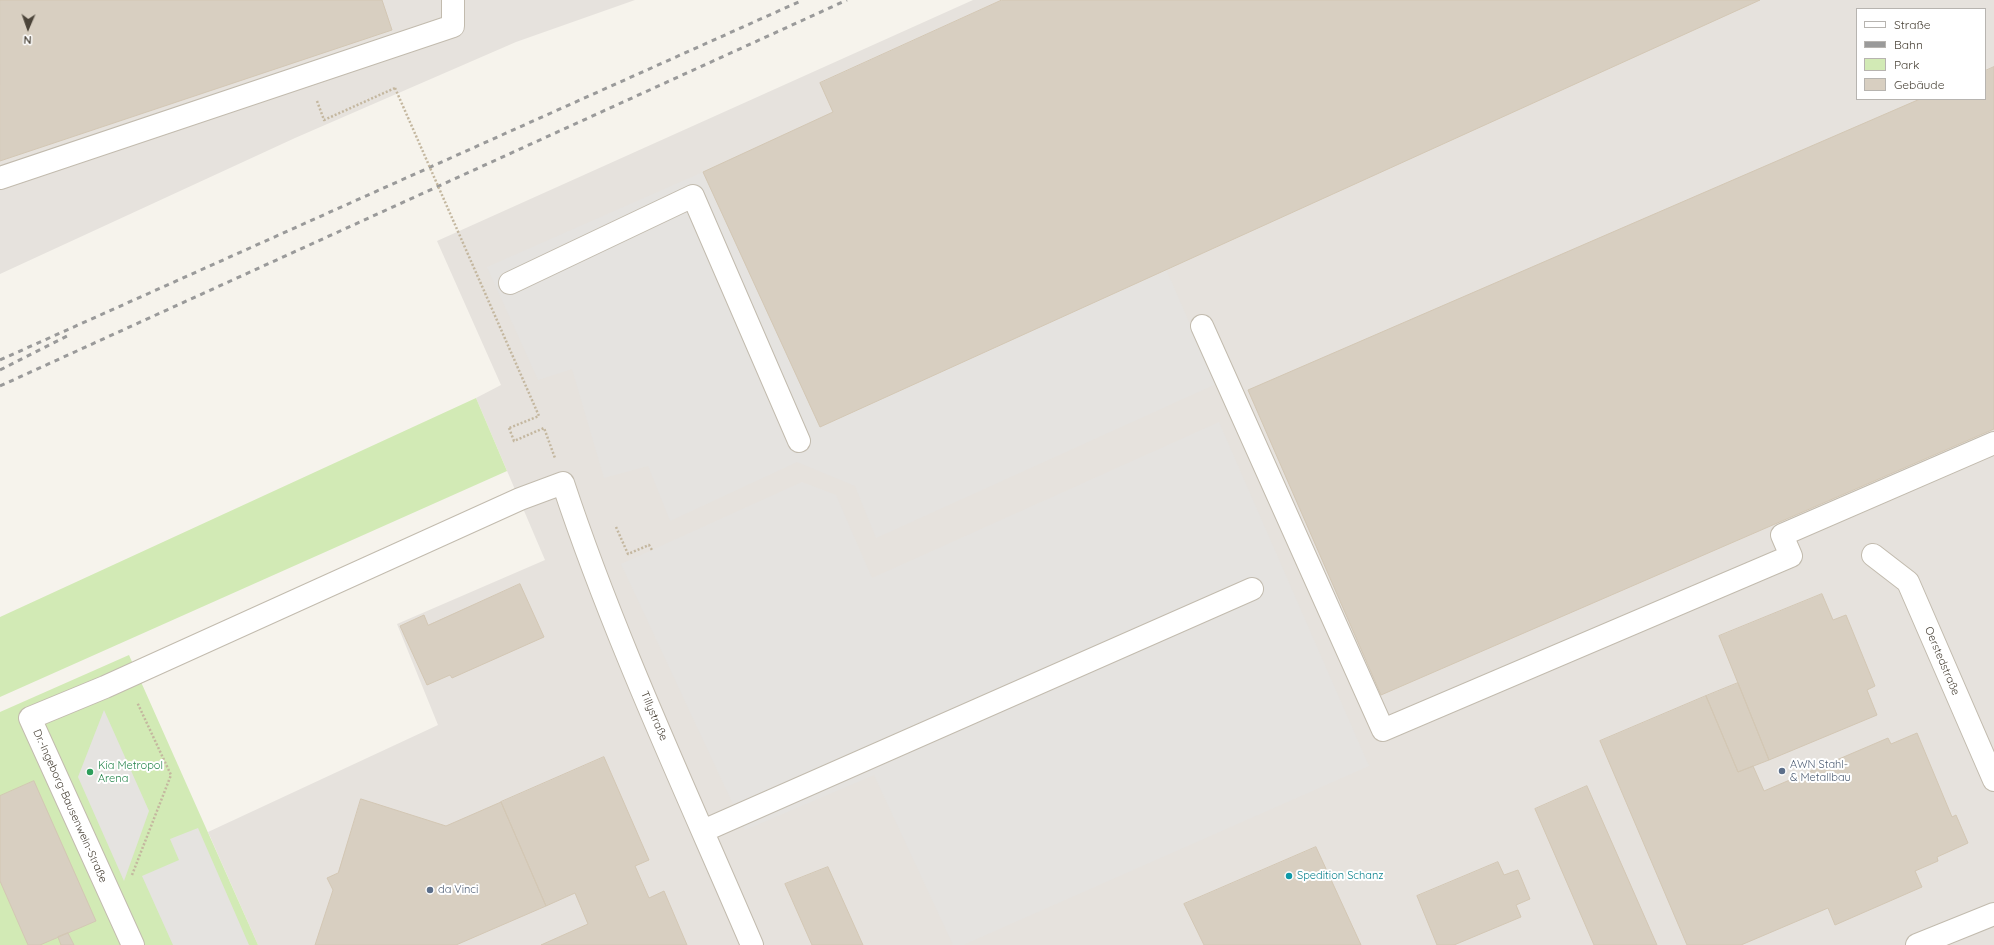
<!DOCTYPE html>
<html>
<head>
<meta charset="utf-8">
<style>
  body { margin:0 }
  #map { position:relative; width:1994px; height:945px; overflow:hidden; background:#f6f3ec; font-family:Quicksand,sans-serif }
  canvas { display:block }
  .legend { position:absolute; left:1856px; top:8px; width:130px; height:92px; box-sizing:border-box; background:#fff; border:1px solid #b7b4b0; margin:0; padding:5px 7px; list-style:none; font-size:12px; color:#4b4439 }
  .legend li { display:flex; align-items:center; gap:8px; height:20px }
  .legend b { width:20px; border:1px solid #b7b4b0 }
  .north { position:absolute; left:8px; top:8px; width:40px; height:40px; -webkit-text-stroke:3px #fff; paint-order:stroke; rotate:182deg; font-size:11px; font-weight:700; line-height:16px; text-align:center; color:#4b4439 }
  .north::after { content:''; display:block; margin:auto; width:14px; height:18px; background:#4b4439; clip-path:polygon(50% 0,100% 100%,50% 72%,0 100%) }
</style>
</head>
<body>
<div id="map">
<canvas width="1994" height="945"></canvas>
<ul class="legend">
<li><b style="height:5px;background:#fff"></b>Straße</li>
<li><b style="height:5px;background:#9a9a9a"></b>Bahn</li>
<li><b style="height:11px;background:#d2eab5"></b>Park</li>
<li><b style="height:11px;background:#d8cfc1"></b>Gebäude</li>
</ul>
<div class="north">N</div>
</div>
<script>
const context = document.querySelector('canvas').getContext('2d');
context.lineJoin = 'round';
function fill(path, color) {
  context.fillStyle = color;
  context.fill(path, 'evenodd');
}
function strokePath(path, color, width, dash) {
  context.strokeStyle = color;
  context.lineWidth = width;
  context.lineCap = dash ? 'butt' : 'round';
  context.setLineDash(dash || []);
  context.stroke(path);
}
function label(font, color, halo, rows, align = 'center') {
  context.font = font + ' Quicksand,sans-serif';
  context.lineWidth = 4;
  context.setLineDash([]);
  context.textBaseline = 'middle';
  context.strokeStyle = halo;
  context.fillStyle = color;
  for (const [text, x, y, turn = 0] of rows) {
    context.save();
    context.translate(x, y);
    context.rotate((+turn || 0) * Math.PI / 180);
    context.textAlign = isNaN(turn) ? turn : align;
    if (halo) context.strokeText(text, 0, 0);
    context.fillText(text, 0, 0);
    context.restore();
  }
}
fill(new Path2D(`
  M0,0H635L516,42L295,138L0,274Z
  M973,0H1994V945H258L208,832L438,725L397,624L545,560L476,398L501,385L437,241ZM1857,9H1985V99H1857Z`), '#e6e2dd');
fill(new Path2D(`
  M476,398L507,471L0,697V617Z
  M129,655L258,945H0V712Z`), '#d2eab5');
fill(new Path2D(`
  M703,172L820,427L1166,269L1216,384L876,538L855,486L797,462L670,521L648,466L604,478L572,369L538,380L487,267Z
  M1219,422L1369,766L963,945H953L874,775L745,830L621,564L802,482L836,495L872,578Z
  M104,710L149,811L124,881L78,777Z
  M198,828L249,945H173L142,876L179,860L170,839Z`), '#e5e3e0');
const building = new Path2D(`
  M0,0H382L392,30L0,161Z
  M1002,0H1760L820,427L703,172L833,112L820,83Z
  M1994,67V429L1381,695L1248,390L1920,99H1985V71Z
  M520,584L544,637L452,678L450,675L427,685L400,626L424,615L428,625Z
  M1822,594L1833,620L1846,615L1875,686L1867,690L1877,715L1769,760L1719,636Z
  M1738,683L1769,760L1738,772L1706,696Z
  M1706,696L1738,772L1753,766L1764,791L1888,738L1891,744L1917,733L1952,817L1956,815L1968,843L1937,857L1938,861L1915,871L1922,887L1835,925L1828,908L1741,945H1687L1600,741Z
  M604,757L649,860L635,866L649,898L664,891L687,945H541L588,924L575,893L546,906L501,802Z
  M34,781L96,921L40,945H28L0,881V796Z
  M1587,786L1657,945H1594L1535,809Z
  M361,799L446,826L501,802L546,906L456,945H315L333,890L327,878L338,873Z
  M1316,847L1361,945H1204L1184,904Z
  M1498,862L1504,875L1518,870L1530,899L1516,905L1521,917L1454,945H1437L1417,896Z
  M828,867L863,945H812L785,884Z
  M68,933L74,945H61L58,937Z`);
fill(building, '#d8cfc1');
strokePath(building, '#d3c7b4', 1);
const minor = new Path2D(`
  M0,178L453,26V0
  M510,283L693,196L799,441
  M1202,326L1383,730L1791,556L1782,535L1994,443
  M1873,555L1908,582L1994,780
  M703,831L1252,589
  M133,945L30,718L105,687L520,499L563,483C615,640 687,793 752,945
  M1917,945L1994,914`);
strokePath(minor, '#c2bbae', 24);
strokePath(new Path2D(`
  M317,101L324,120L395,88
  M509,428L514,441L544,428L555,458
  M616,527L628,554L649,545L652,550
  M132,875L171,775L137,702`), '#c4b79f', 2.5, [2, 2]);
strokePath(minor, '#fff', 22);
strokePath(new Path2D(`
  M0,360L803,0
  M0,370L67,336
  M0,386L847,0`), '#9a9a9a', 3, [5, 5]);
strokePath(new Path2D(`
  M395,88L539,416L509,428`), '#c4b79f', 2.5, [2, 2]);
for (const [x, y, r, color] of [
  [1782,771,4,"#5c6f8a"],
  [90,772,4,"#2e9e5b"],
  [1289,876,4,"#0f9aa8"],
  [430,890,4,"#5c6f8a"]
]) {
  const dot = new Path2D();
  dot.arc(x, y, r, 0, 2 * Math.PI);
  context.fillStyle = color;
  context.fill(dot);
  strokePath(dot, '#fff', 1.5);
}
label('11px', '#4b4439', '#fff', [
  ["Oerstedstraße",1942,661,67],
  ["Tillystraße",654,716,67],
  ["Dr.-Ingeborg-Bausenwein-Straße",70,806,66]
]);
label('11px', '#4e5e75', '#fff', [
  ["AWN Stahl-",1790,765],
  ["& Metallbau",1790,778],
  ["da Vinci",438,890]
], 'left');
label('11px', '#27864d', '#fff', [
  ["Kia Metropol",98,766],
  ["Arena",98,779]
], 'left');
label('11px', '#0d838f', '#fff', [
  ["Spedition Schanz",1297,876]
], 'left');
</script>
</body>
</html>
